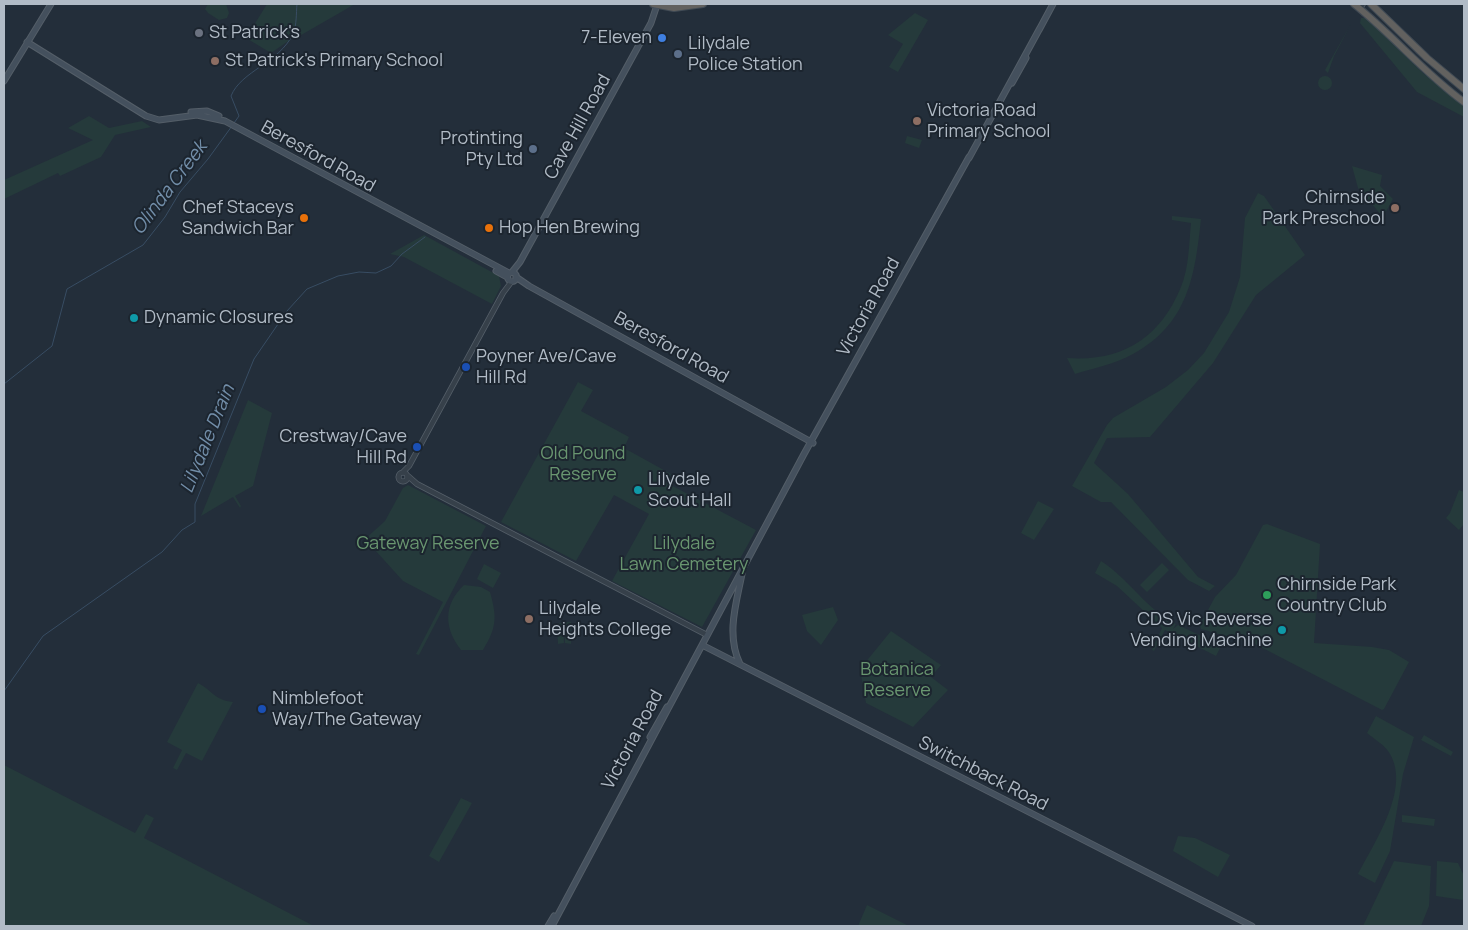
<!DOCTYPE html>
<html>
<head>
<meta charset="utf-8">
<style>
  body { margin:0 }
  #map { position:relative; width:1468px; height:930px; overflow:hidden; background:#232e3a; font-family:Manrope,sans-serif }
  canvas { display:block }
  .frame { position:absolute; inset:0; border:5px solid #b1bbc6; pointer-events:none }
</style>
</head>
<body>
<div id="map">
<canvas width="1468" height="930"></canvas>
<div class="frame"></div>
</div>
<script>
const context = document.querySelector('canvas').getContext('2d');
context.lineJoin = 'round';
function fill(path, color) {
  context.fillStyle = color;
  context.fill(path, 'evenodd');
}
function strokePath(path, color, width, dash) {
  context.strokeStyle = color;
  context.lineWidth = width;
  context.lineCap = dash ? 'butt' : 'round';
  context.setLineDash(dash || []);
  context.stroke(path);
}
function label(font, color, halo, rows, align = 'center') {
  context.font = font + ' Manrope,sans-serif';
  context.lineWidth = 4;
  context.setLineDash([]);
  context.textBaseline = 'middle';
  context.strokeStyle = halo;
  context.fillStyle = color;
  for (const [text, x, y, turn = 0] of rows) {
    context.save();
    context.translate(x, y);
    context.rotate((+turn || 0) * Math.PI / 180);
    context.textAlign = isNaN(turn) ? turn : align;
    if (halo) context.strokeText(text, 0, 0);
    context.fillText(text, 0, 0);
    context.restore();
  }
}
fill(new Path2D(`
  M208,4H226L229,13L227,18L219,20L208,13L205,9Z
  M267,4H355L296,38L294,37L271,53L246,38Z
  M915,13L928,20L898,72L889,67L903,44L888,35Z
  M1361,18H1366L1424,74L1464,106V117L1417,92L1360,23Z
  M1351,24L1334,56L1328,73L1325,70Z
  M1318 83a7 7 0 1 1 14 0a7 7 0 1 1-14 0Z
  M89,116L109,128L142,121L151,127L115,135L101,157L60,176L58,173L4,199V180L93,140L68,128Z
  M907,136L922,140L919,148L905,143Z
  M1352,166L1382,175L1380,186L1393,199L1383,217L1358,188Z
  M1258,193L1264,196L1305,255L1256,295L1213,363L1150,437L1107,438L1094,463L1128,494L1198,577L1215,586L1209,591L1188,580L1111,502H1101L1072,486L1107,425L1113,418L1166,387L1188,370L1204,353L1229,312L1240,277L1245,218Z
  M1172,216L1201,219C1195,276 1188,324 1133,354C1115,364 1094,368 1075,374L1067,358C1122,362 1160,338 1181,287C1189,268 1189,243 1191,223L1172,220Z
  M424,235L499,276L501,286L492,304L404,257L390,254Z
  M578,382L593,390L581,411L629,437L624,448L671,474L667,483L756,530L702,627L612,581L649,514L614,495L576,561L501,522Z
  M248,400L272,413L253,486L235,496L241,506L240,508L233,497L201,516Z
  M408,485L486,526L419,655L416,654L443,602L403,581L365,539L385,521L403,488Z
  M1459,490L1464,492V524L1459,530L1446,518L1450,513Z
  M1038,501L1054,509L1034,540L1021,533Z
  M1267,524L1320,544L1314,643L1372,647L1389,650L1409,662L1384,709L1382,710L1255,644L1201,629L1200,625L1215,597L1236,575L1263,525Z
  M1101,561C1129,579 1147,610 1176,624L1173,629L1178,625L1208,639L1221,642L1222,644L1216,656L1165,630L1154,651L1152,650L1162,628L1117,586L1095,573Z
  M1162,563L1169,570L1147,592L1140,585Z
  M484,564L501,573L493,588L477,579Z
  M464,585L481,587L490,592C497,617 497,627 483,650H461C444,628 443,605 464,585Z
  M833,607L838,620L821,645L807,631L802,615Z
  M565,622H571V644L565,643Z
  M557,623H563L564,643L558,644Z
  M891,631L941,665L931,677L948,690L913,727L866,703L860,669Z
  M198,683C213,691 214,700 233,702L202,761L186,753L177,770L173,768L182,750L167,742Z
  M1376,716L1414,737L1403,774L1390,851L1375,883L1358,874C1374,843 1413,786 1388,751C1383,744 1374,739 1367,733Z
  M1424,735L1453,752L1451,756L1421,740Z
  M4,765L135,833L146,814L154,818L144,838L314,926H4Z
  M461,798L472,803L439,862L429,856Z
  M1402,815L1435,819L1434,826L1402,822Z
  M1178,836L1195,838L1230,855L1218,877L1173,851Z
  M1394,861L1431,866L1429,906L1421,926H1363Z
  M1437,861L1458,863L1464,876L1463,900L1436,896Z
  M867,905L909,926H858Z`), '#253a3b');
strokePath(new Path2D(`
  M234,123L239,116L231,96C241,71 279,63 293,34C297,24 296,14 297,4
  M4,384L52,346L67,289L143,245L165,217L180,192L208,159L232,126
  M4,691L43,636L162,552L182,530L195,522V504L254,359L287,311L307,289L338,276L359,272L376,273L391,266L402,254L425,237`), '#384d63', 1);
const tertiary = new Path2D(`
  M1360,8L1363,4
  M403,472L409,466L503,293L512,281
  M398.5 477a4.5 4.5 0 1 1 9 0a4.5 4.5 0 1 1-9 0Z
  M408,476L417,484L707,635`);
const secondary = new Path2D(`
  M1039,30L1053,4
  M27,42L146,116L159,120L197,115L225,121L509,273
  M4,81L51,4
  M1012,83L1026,58
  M191,112L207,111L219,116
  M969,158L1040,28
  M496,271L507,277
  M512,272L520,262L651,23L657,5
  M507.5 277a4.5 4.5 0 1 1 9 0a4.5 4.5 0 1 1-9 0Z
  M516,277L529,286L813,443
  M702,645L1252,926
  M740,664C726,635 736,604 742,574
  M650,737L667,707
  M548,926L554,916
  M552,926L804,454L969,157`);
const trunk = new Path2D(`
  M653,4L674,8L703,4
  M1354,4C1393,35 1424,73 1464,102
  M1371,4L1427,58L1464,89`);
strokePath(tertiary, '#545e68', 6);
strokePath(secondary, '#545e68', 7);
strokePath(trunk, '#414b55', 8);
strokePath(tertiary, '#36404a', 4.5);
strokePath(secondary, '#44505d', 5);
strokePath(trunk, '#62615f', 6);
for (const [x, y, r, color] of [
  [199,33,5,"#6b7280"],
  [662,38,5,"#3f7fe0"],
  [678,54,5,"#5c6f8a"],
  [215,61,5,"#8d6e63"],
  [917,121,5,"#8d6e63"],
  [533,149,5,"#5c6f8a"],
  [1395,208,5,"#8d6e63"],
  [304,218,5,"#e8710a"],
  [489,228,5,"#e8710a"],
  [134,318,5,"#0f9aa8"],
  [466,367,5,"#1a4fb4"],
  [417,447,5,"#1a4fb4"],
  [638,490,5,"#0f9aa8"],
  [1267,595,5,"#2e9e5b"],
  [529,619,5,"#8d6e63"],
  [1282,630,5,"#0f9aa8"],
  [262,709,5,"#1a4fb4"]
]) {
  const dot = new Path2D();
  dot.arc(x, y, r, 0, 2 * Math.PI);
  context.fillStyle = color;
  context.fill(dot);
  strokePath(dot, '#1c252f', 2);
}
label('18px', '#b1bbc6', '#1c252f', [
  ["St Patrick's",209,33],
  ["7-Eleven",652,38,"right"],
  ["Lilydale",688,44],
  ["Police Station",688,65],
  ["St Patrick's Primary School",225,61],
  ["Victoria Road",927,111],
  ["Primary School",927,132],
  ["Protinting",523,139,"right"],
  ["Pty Ltd",523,160,"right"],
  ["Chirnside",1385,198,"right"],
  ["Park Preschool",1385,219,"right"],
  ["Chef Staceys",294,208,"right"],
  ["Sandwich Bar",294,229,"right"],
  ["Hop Hen Brewing",499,228],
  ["Dynamic Closures",144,318],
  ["Poyner Ave/Cave",476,357],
  ["Hill Rd",476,378],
  ["Crestway/Cave",407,437,"right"],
  ["Hill Rd",407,458,"right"],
  ["Lilydale",648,480],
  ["Scout Hall",648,501],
  ["Chirnside Park",1277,585],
  ["Country Club",1277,606],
  ["Lilydale",539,609],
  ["Heights College",539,630],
  ["CDS Vic Reverse",1272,620,"right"],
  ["Vending Machine",1272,641,"right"],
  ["Nimblefoot",272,699],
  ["Way/The Gateway",272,720]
], 'left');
label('18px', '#b1bbc6', '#1c252f', [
  ["Cave Hill Road",578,127,-61],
  ["Beresford Road",318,157,29],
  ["Victoria Road",869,307,-61],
  ["Beresford Road",671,348,29],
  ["Victoria Road",633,740,-62],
  ["Switchback Road",983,774,27]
]);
label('18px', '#699670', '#1c252f', [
  ["Old Pound",583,454],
  ["Reserve",583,475],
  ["Gateway Reserve",428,544],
  ["Lilydale",684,544],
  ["Lawn Cemetery",684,565],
  ["Botanica",897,670],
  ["Reserve",897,691]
]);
label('italic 19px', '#728ea9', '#1c252f', [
  ["Olinda Creek",170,188,-53],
  ["Lilydale Drain",208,439,-68]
]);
</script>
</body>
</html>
